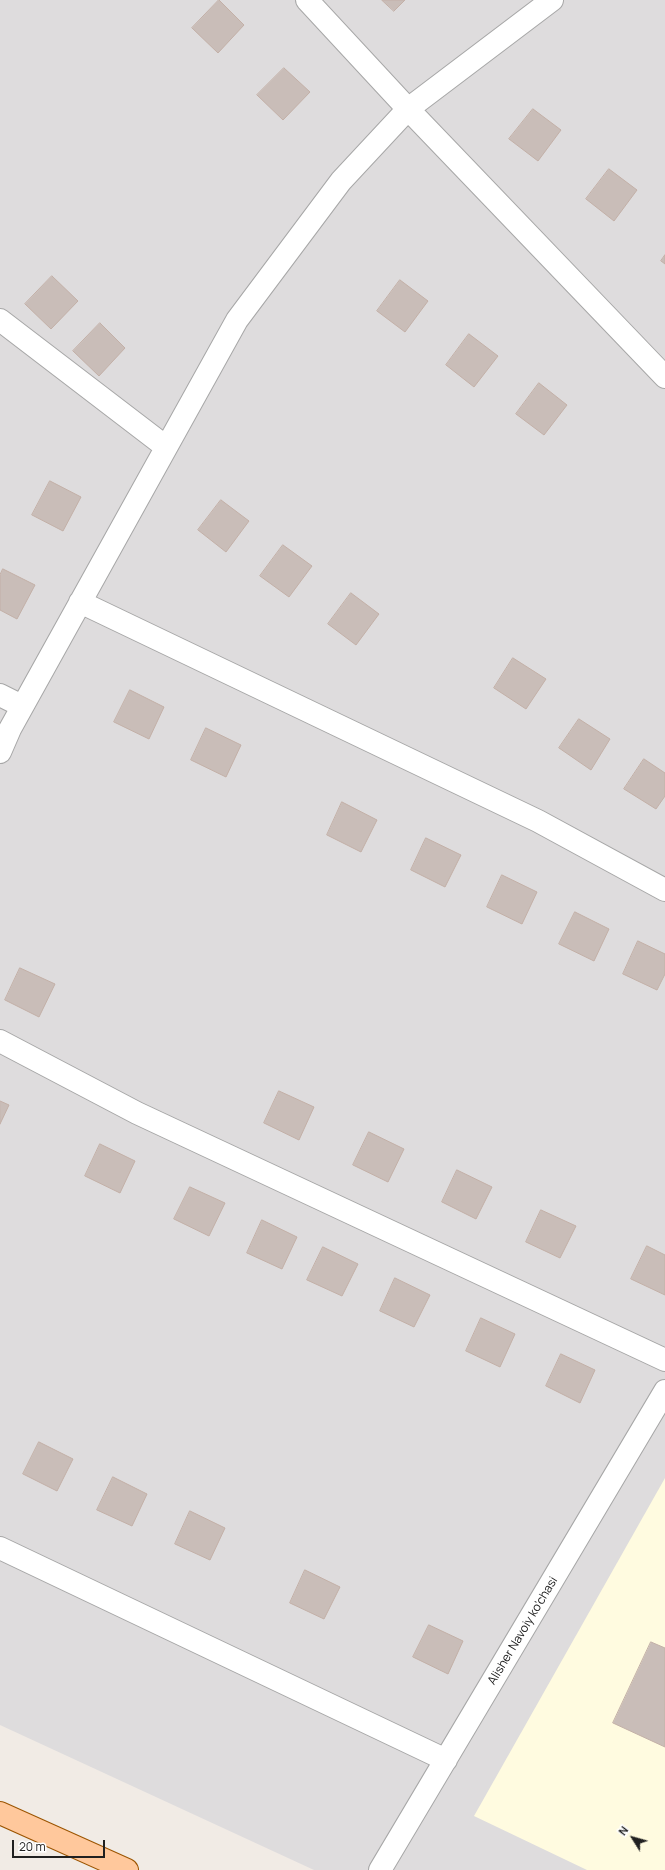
<!DOCTYPE html>
<html>
<head>
<meta charset="utf-8">
<style>
  body { margin:0 }
  #map { position:relative; width:665px; height:1870px; overflow:hidden; background:#f1ebe5; font-family:Manrope,sans-serif }
  canvas { display:block }
  .north { position:absolute; left:613px; top:1818px; width:40px; height:40px; -webkit-text-stroke:3px #fff; paint-order:stroke; rotate:307deg; font-size:11px; font-weight:700; line-height:16px; text-align:center; color:#202020 }
  .north::after { content:''; display:block; margin:auto; width:14px; height:18px; background:#202020; clip-path:polygon(50% 0,100% 100%,50% 72%,0 100%) }
  .scale { position:absolute; left:12px; top:1840px; width:93px; height:18px; box-sizing:border-box; border:2px solid #202020; border-top:0; padding-left:5px; font-size:12px; line-height:14px; white-space:nowrap; color:#202020; -webkit-text-stroke:3px #fff; paint-order:stroke }
</style>
</head>
<body>
<div id="map">
<canvas width="665" height="1870"></canvas>
<div class="north">N</div>
<div class="scale">20 m</div>
</div>
<script>
const context = document.querySelector('canvas').getContext('2d');
context.lineJoin = 'round';
function fill(path, color) {
  context.fillStyle = color;
  context.fill(path, 'evenodd');
}
function strokePath(path, color, width, dash) {
  context.strokeStyle = color;
  context.lineWidth = width;
  context.lineCap = dash ? 'butt' : 'round';
  context.setLineDash(dash || []);
  context.stroke(path);
}
function label(font, color, halo, rows, align = 'center') {
  context.font = font + ' Manrope,sans-serif';
  context.lineWidth = 3.5;
  context.setLineDash([]);
  context.textBaseline = 'middle';
  context.strokeStyle = halo;
  context.fillStyle = color;
  for (const [text, x, y, turn = 0] of rows) {
    context.save();
    context.translate(x, y);
    context.rotate((+turn || 0) * Math.PI / 180);
    context.textAlign = isNaN(turn) ? turn : align;
    if (halo) context.strokeText(text, 0, 0);
    context.fillText(text, 0, 0);
    context.restore();
  }
}
fill(new Path2D(`
  M0,0H665V1870H314L0,1725Z`), '#dedcdd');
fill(new Path2D(`
  M665,1478V1870H587L474,1816Z`), '#fffbe0');
const building = new Path2D(`
  M219,0L244,25L218,53L192,28Z
  M382,0H405L394,11Z
  M284,68L310,92L283,120L257,95Z
  M533,109L561,130L538,161L509,139Z
  M609,169L637,190L614,221L586,199Z
  M665,255V264L661,261Z
  M52,276L78,301L51,329L25,304Z
  M400,280L428,301L405,332L377,311Z
  M100,323L125,348L99,376L73,351Z
  M469,334L498,356L474,387L446,365Z
  M539,383L567,405L544,435L516,414Z
  M50,481L81,497L63,531L32,515Z
  M221,500L249,521L226,552L198,530Z
  M283,545L312,566L289,597L260,576Z
  M3,569L35,585L17,619L0,610V575Z
  M351,593L379,614L356,645L328,624Z
  M513,658L546,679L526,709L494,688Z
  M130,690L164,707L149,739L114,722Z
  M579,719L610,739L591,770L559,748Z
  M206,728L241,745L226,777L191,760Z
  M644,759L665,773V796L656,809L624,789Z
  M342,802L377,820L361,852L327,835Z
  M426,838L461,855L445,887L411,870Z
  M502,875L537,892L522,924L487,907Z
  M575,912L609,929L594,961L559,944Z
  M638,941L665,954V974L657,990L623,974Z
  M20,968L55,984L39,1017L5,1000Z
  M279,1091L314,1107L299,1140L264,1123Z
  M0,1101L9,1105L0,1124Z
  M369,1132L404,1149L388,1182L353,1165Z
  M100,1144L135,1161L120,1193L85,1176Z
  M457,1170L492,1187L476,1219L442,1202Z
  M190,1187L225,1203L209,1236L174,1219Z
  M541,1210L576,1226L560,1258L526,1242Z
  M262,1220L297,1237L282,1269L247,1253Z
  M647,1246L665,1255V1295L631,1279Z
  M323,1247L358,1264L342,1296L307,1280Z
  M395,1278L430,1295L414,1327L380,1311Z
  M481,1318L515,1334L500,1367L466,1351Z
  M561,1354L595,1370L580,1403L546,1386Z
  M39,1442L73,1459L57,1491L23,1474Z
  M113,1477L147,1494L132,1526L97,1510Z
  M190,1511L225,1528L210,1560L175,1544Z
  M305,1570L340,1587L324,1619L290,1603Z
  M429,1625L463,1641L448,1674L413,1657Z
  M651,1642L665,1648V1747L613,1723Z`);
fill(building, '#c9bdb8');
strokePath(building, '#c3b0a7', 1);
const minor = new Path2D(`
  M307,0L408,109L665,377
  M0,320L166,447
  M80,602L538,821L665,890
  M0,695L22,706
  M0,752L10,729L237,320L341,181L408,109L552,0
  M0,1041L137,1113L665,1360
  M0,1548L446,1760
  M380,1870L665,1391`);
const major = new Path2D(`
  M0,1813L127,1870`);
strokePath(minor, '#a7a7a7', 24);
strokePath(major, '#9b5400', 24);
strokePath(minor, '#fff', 22);
strokePath(major, '#ffc89c', 22);
label('12px', '#202020', '#fff', [
  ["Alisher Navoiy ko'chasi",523,1631,-59]
]);
</script>
</body>
</html>
